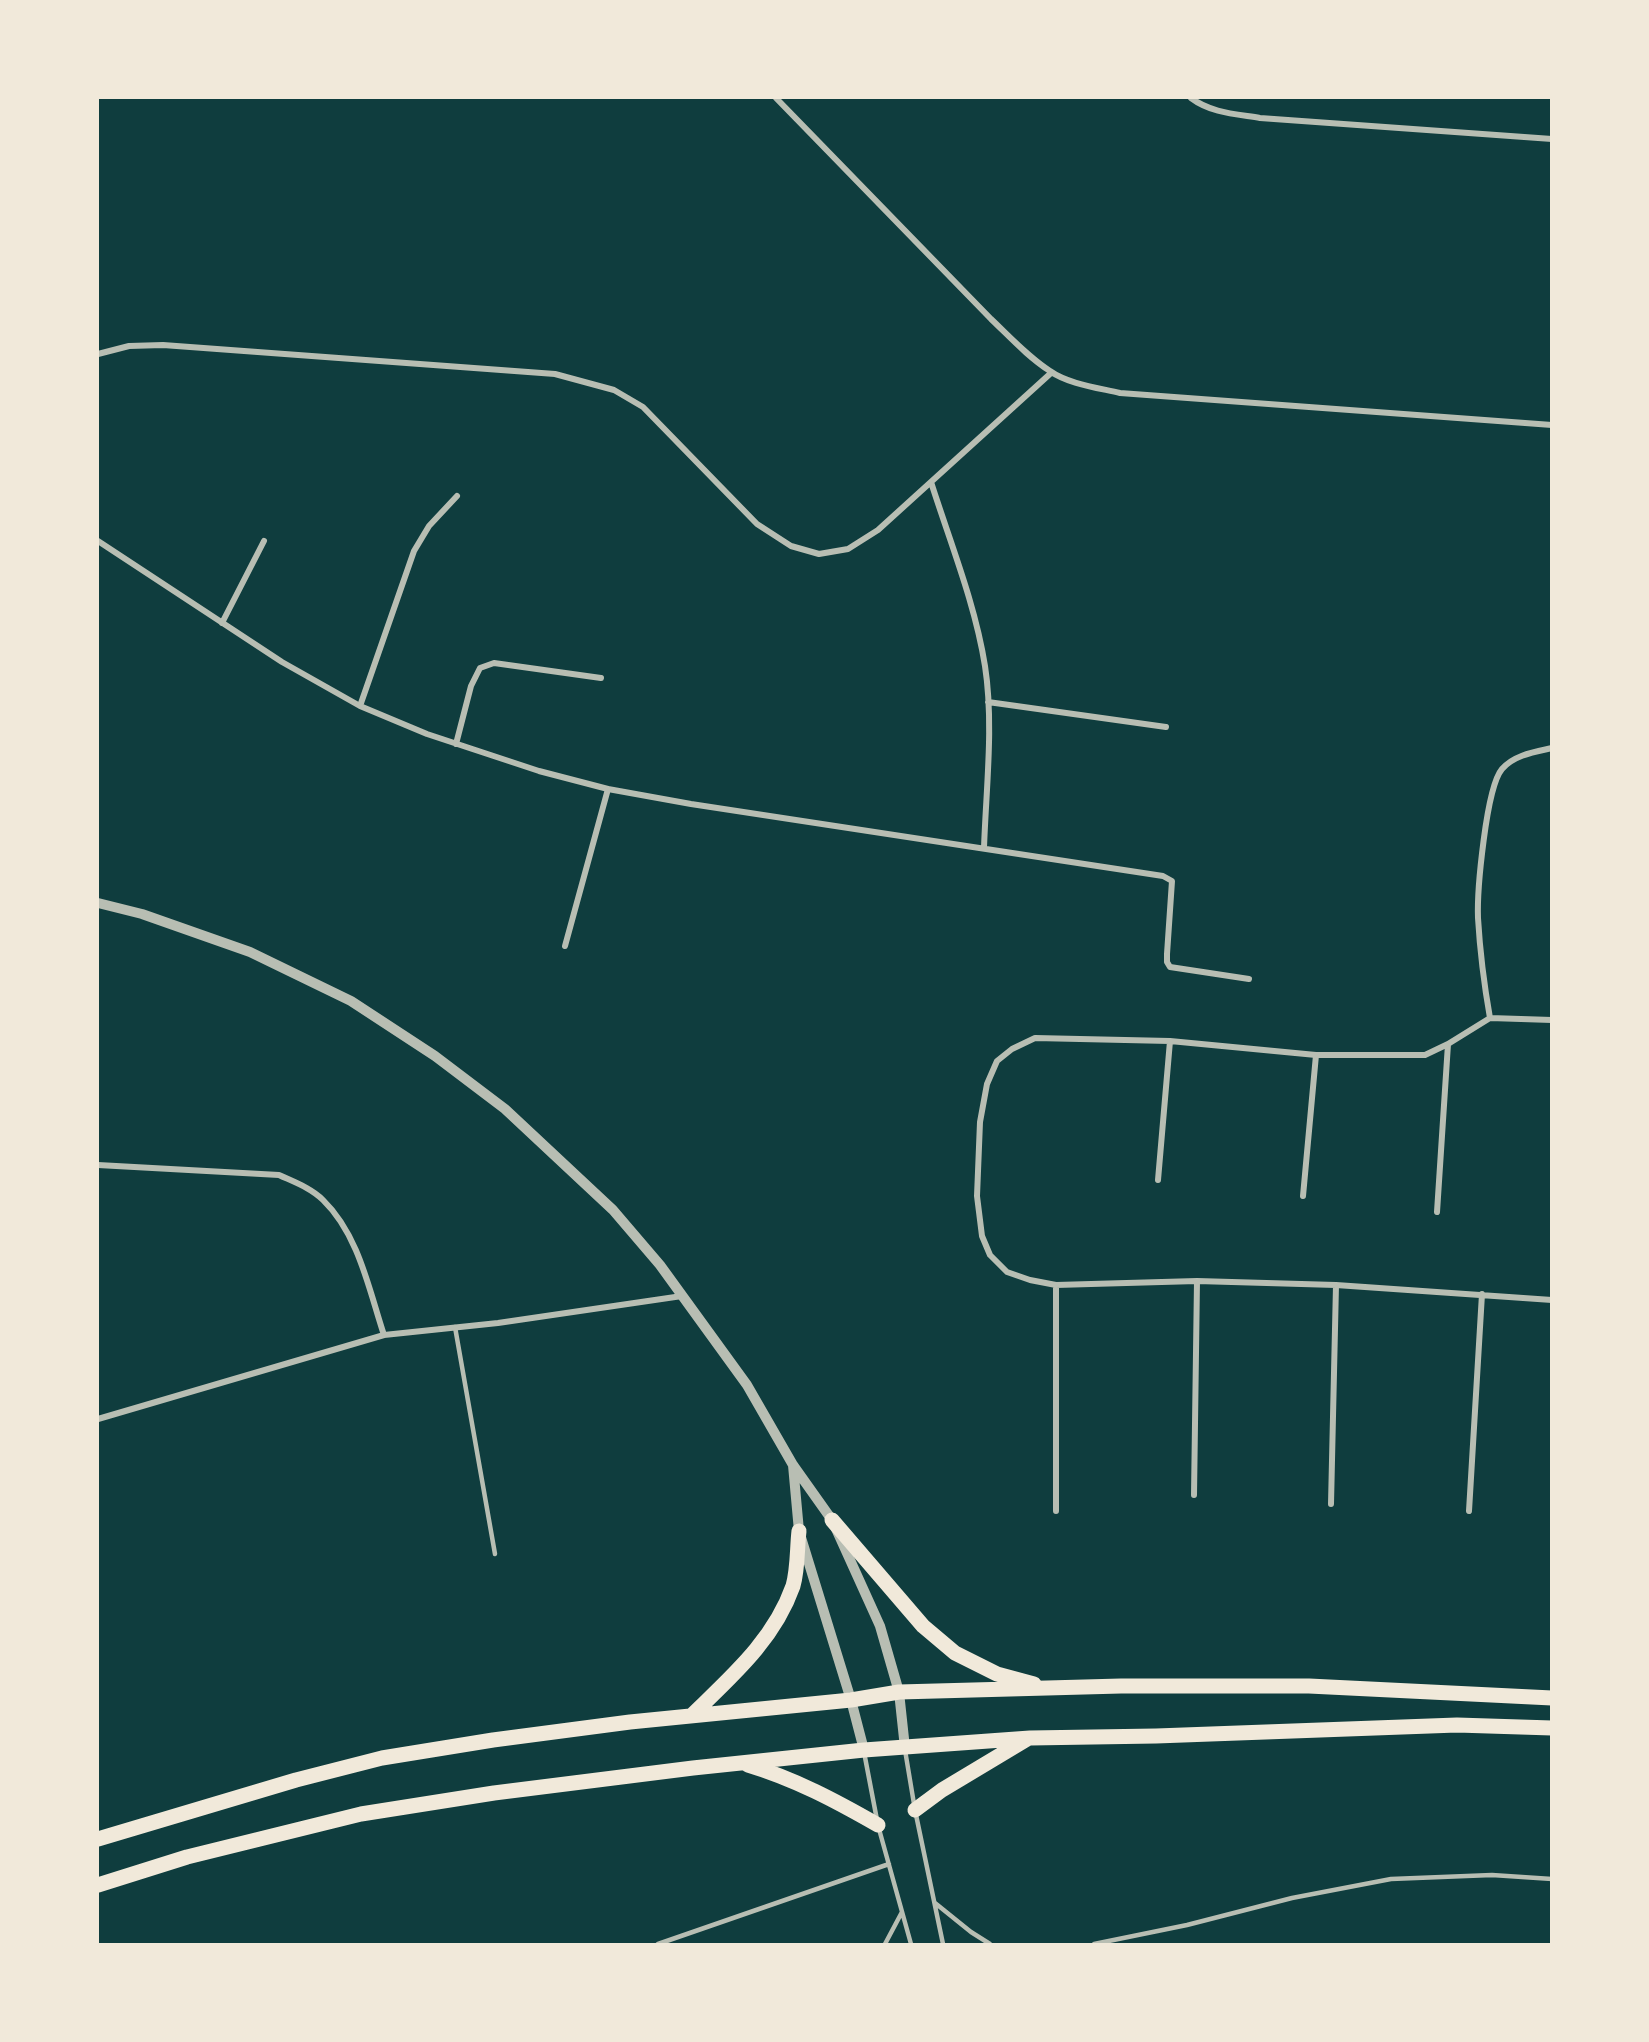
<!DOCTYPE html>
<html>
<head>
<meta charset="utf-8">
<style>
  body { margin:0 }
  #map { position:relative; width:1649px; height:2042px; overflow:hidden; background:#0f3d3e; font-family:"Golos Text",sans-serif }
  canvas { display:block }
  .frame { position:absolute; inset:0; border:99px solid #f1e9da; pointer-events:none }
</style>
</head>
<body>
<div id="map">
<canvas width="1649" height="2042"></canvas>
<div class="frame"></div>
</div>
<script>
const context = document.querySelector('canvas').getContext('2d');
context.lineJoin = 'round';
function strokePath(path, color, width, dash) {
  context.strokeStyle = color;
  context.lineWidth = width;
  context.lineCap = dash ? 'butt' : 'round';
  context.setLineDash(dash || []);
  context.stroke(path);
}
strokePath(new Path2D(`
  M455,1327L495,1554
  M905,1750L915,1810L943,1944
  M864,1752L877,1820
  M879,1829L911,1944
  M935,1903L971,1932L990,1944
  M658,1944L889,1864
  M885,1944L902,1912
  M1094,1944L1187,1925L1292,1898L1391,1879L1492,1875L1552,1879`), '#b8beb3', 4.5);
strokePath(new Path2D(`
  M776,98L991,319C1010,337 1028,357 1050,371C1068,384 1099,388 1120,393L1552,425
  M1191,98C1211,113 1236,114 1260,118L1552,139
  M98,354L129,346L163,345L555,374L614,390L643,407L757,524L791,546L819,554L848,549L878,530L1051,373
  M931,482C950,542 975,603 985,666C994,724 986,789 984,848
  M98,541L282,662L360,706L427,734L539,771L608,789L691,804L1163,876L1172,881L1167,954V962L1170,967L1249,979
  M222,623L264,541
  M988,702L1166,727
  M360,706L414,551L429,526L457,496
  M456,744L471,686L480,668L494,663L601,678
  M1552,748C1534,752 1514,755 1502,769C1486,788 1477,891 1478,918C1480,952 1484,984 1490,1018L1552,1020
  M565,946L608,789
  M1490,1018L1448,1044L1425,1055H1316L1170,1041L1035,1038L1012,1049L997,1061L987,1084L980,1122L977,1196L982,1236L990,1255L1007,1272L1030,1280L1056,1285L1197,1281L1336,1285L1552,1300
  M98,1165L279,1175C294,1182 311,1188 323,1200C359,1235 369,1290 384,1335
  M1158,1180L1170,1041
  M1303,1196L1316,1055
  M1437,1212L1448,1044
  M98,1419L384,1335L498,1323L682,1296
  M1194,1495L1197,1281
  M1331,1504L1336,1285
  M1056,1511V1285
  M1469,1511L1482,1294`), '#b8beb3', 6);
strokePath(new Path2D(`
  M98,903L142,914L250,952L351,1001L435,1056L505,1109L613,1210L660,1265L747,1385L793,1465L832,1520L880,1626L899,1692L905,1748
  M793,1465L799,1531L851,1700L864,1750`), '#b8beb3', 10);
strokePath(new Path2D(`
  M832,1520L923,1626L955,1653L997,1674L1034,1684
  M692,1715C732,1676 774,1640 793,1586C798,1569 797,1548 799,1531
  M748,1765C795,1779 836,1801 878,1825
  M915,1810L942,1790L1027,1739
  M98,1839L296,1780L382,1758L493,1740L630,1722L851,1700L899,1692L1121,1686H1309L1552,1698
  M98,1885L187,1857L361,1814L494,1793L693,1768L864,1750L1030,1738L1156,1736L1457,1725L1552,1728`), '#f1e9da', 15);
</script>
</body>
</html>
